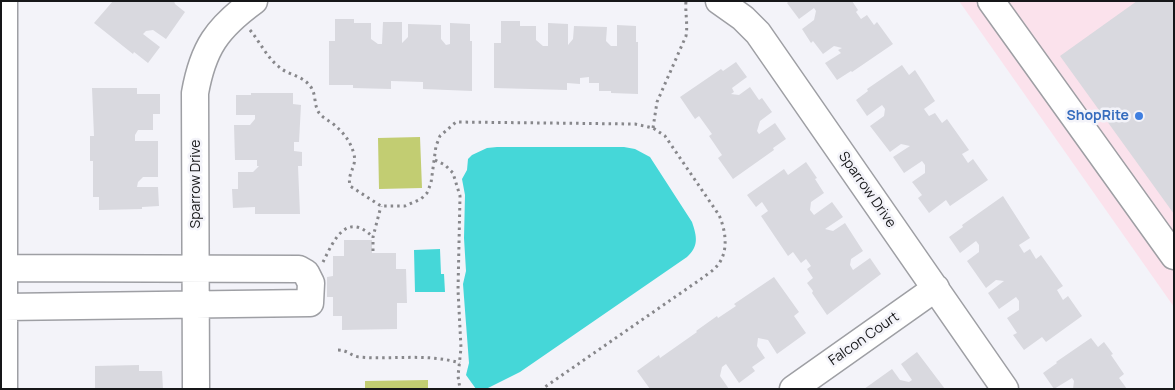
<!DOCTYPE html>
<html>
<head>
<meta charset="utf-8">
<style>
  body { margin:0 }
  #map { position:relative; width:1175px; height:390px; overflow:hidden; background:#f3f3f9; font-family:Manrope,sans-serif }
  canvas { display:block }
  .frame { position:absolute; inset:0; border:2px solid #161719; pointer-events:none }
</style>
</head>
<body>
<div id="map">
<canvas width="1175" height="390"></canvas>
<div class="frame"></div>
</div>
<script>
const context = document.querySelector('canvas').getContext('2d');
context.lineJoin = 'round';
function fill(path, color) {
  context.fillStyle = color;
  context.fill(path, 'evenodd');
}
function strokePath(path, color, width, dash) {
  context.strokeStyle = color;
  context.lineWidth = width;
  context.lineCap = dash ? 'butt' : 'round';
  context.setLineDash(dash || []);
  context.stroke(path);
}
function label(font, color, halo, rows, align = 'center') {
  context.font = font + ' Manrope,sans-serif';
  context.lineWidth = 5;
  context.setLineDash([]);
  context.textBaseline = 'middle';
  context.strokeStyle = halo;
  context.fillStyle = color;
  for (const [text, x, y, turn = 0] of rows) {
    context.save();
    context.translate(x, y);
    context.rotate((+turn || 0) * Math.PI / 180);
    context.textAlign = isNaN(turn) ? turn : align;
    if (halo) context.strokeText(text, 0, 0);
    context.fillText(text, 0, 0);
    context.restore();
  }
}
fill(new Path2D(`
  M959,1H1174V307Z`), '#fbe2ec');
fill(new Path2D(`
  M420,137L422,188L379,189L378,138Z
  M428,380V389H365V381Z`), '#c2cd72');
fill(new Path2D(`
  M497,147H624L635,149L650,157L692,222C697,237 699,246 687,257L520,372L486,389H476L466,375L469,363L463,284L466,271L464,238L465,195L462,179L467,170L468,159L472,155L487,148Z
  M440,249L441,274H444L445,292H415L414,250Z`), '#45d7d8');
fill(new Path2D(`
  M113,1H174L175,4L185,12L166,39L153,30L146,31L143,34L160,47L148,63L134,52L133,54L94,23Z
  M789,1H852L858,10L856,12L861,19L867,15L874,25L877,22L893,44L852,72L851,71L837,80L825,63L841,53L838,50L842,48L834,46L823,54L813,41L811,43L802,29L814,20L816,11L814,8L799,19L787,3Z
  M1137,1H1174V214L1060,56Z
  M335,19H354V23H371V39L378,44H382L383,22H402V43L408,37V24L441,25V39L446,45L450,44V23L470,24V41H472V91L423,89V82L391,81V89L353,88V85H329V41H335Z
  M501,21H520V26H536V40L543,46H548V23L568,24V45L573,39L574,26L607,27L606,41L611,46H617V25L636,26V42H638V94L611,93V91H599V83H589V77L580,78V84L567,83V90L494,88V43H501Z
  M736,62L747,77L732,88L734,92L731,94L739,95L750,87L759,100L762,98L772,112L760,121L757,131L759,134L775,123L786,139L773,148L774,150L733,179L718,158L722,155L709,136L712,134L699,116L695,119L680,97L721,69L723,71Z
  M902,65L909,75L915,70L935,101L924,109L929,116L935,113L942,123L947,119L969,150L962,154L968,163L973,159L988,180L950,206L946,200L929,213L918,198L922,195L912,182L925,173V165L922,161L904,173L893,157L910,146L901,144L890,152L870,126L884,116L885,109L882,105L867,116L856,100L868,91L867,89Z
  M92,88H137V94H160V114H153V130H138L135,135V141H158V177H143L138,182L137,187H158L159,206L142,207V209L99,210V197H93V161H90V136H94Z
  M251,93H293V104L301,105L299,142H294V151L302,152V166H298L300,214H255V207L233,208L232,189H238V172H253L259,166H257V160H235L234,125H250L255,119V115H236V95H251Z
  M806,162L817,178L815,179L824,193L811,202L810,210L814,215L832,202L843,217L825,229L833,231L845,223L863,251L851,259L850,265L853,270L870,258L881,274L827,315L812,293L813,291L807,283L813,278L807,269L811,266L806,259L801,263L793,252L788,256L761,216L768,211L762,202L756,207L747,195L784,169L788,175Z
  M1003,196L1030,238L1019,245L1024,253L1030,249L1036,259L1041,255L1063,286L1057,290L1063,300L1068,296L1082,316L1046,342L1042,337L1024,350L1013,335L1017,333L1007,318L1019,310V301L1016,297L999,309L988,293L1004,281L996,280L986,288L967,261L979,252V245L976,241L960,253L949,237L963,227L962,225Z
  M344,240H372V253H396V269H406L407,303H397V329L342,330V316H333V297H327V277L333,276V256H344Z
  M774,277L799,312L794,316L806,333L777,354L768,340L758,338L757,346L765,358L752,367L755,371L739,383L726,364L722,367L720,376L729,389H650L637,371L659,355L660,358L697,332L696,331L717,316L718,318L736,306L734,304Z
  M1091,338L1098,347L1104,342L1113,354L1111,355L1124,374L1119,378L1127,389H1073L1074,381L1072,378L1054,389L1043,373L1057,363L1056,362Z
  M917,352L945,389H864L892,369L900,380L909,382L912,380L901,364Z
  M139,365V371H162L163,389H95V366Z`), '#d9d9df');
const minor = new Path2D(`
  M4,1V389
  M719,1L743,18L758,33L1005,389
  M991,1L1174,256
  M4,268L299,269L306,273L311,283L310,303L4,307
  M196,389L195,93C203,48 217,28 254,1
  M793,389L936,288`);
strokePath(minor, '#9e9fa4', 29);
strokePath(new Path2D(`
  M250,30C260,42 266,56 278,66C287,75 302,75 310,86C317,94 313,106 320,114C323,118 328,120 332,123C343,132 350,140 354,154C357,168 347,172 350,186L381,206H405L421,199L427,193L431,183L436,146L440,136L456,122L635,124L653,128L665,136L719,215C726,231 729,252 717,266C713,271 706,275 701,279L542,389
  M653,128L657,102L686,36C688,24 685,13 686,1
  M435,160L445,165L453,173L460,196L458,290L461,348L458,376L460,389
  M373,251V237L381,206
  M323,262C334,240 346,211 373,237
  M338,350C348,350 351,356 359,357C393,360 427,353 460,363`), '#87878b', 3, [2.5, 4]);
strokePath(minor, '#fff', 26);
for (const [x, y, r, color] of [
  [1139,116,5,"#3f7fe0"]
]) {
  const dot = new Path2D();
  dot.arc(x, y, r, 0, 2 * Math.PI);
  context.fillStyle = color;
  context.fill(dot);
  strokePath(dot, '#f3f3f9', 2);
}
label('bold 14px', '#366cbe', '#f3f3f9', [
  ["ShopRite",1129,116]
], 'right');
label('14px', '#161719', '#f3f3f9', [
  ["Sparrow Drive",196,184,-90],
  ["Sparrow Drive",867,190,55],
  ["Falcon Court",864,339,-35]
]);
</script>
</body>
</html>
